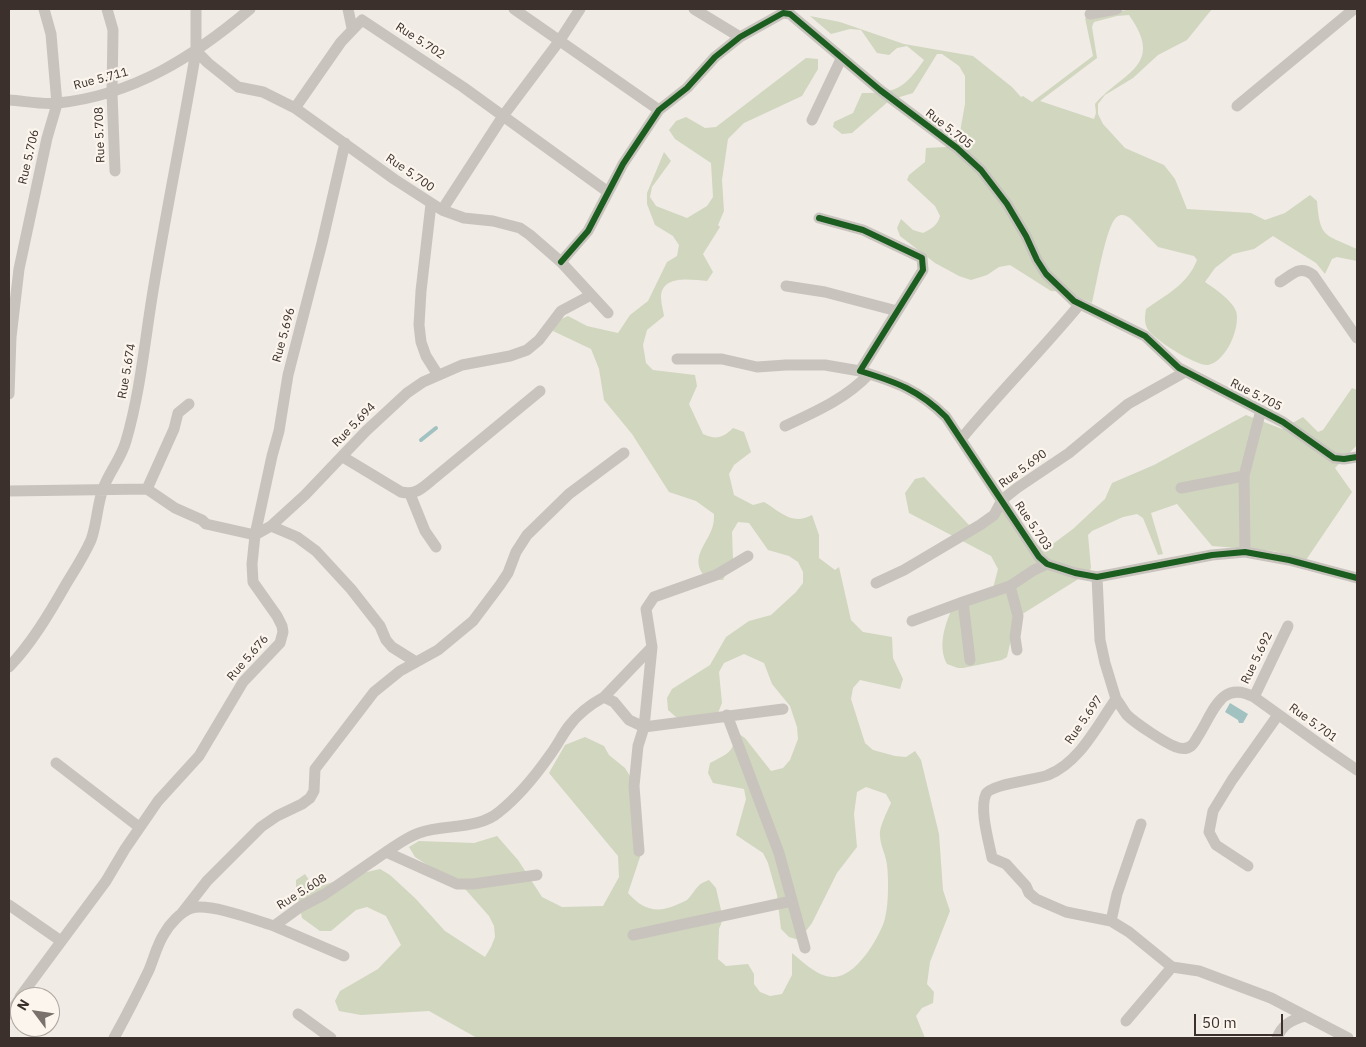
<!DOCTYPE html>
<html>
<head>
<meta charset="utf-8">
<style>
  body { margin:0 }
  #map { position:relative; width:1366px; height:1047px; overflow:hidden; background:#f0ebe5; font-family:"IBM Plex Sans",sans-serif }
  canvas { display:block }
  .frame { position:absolute; inset:0; border:10px solid #3b302b; pointer-events:none }
  .north { position:absolute; left:10px; top:987px; width:50px; height:50px; box-sizing:border-box; background:#fbf5ee; border:1px solid #aea6a0; border-radius:50%; rotate:301deg; font-size:14px; font-weight:700; line-height:20px; text-align:center; color:#3b302b }
  .north::after { content:''; display:block; margin:auto; width:18px; height:22px; background:#7a716c; clip-path:polygon(50% 0,100% 100%,50% 72%,0 100%) }
  .scale { position:absolute; left:1194px; top:1014px; width:89px; height:22px; box-sizing:border-box; border:2px solid #3b302b; border-top:0; padding-left:6px; font-size:15px; line-height:18px; white-space:nowrap; color:#3b302b; -webkit-text-stroke:4px #fbf5ee; paint-order:stroke }
</style>
</head>
<body>
<div id="map">
<canvas width="1366" height="1047"></canvas>
<div class="frame"></div>
<div class="north">N</div>
<div class="scale">50 m</div>
</div>
<script>
const context = document.querySelector('canvas').getContext('2d');
context.lineJoin = 'round';
function fill(path, color) {
  context.fillStyle = color;
  context.fill(path, 'evenodd');
}
function strokePath(path, color, width, dash) {
  context.strokeStyle = color;
  context.lineWidth = width;
  context.lineCap = dash ? 'butt' : 'round';
  context.setLineDash(dash || []);
  context.stroke(path);
}
function label(font, color, halo, rows, align = 'center') {
  context.font = font + ' "IBM Plex Sans",sans-serif';
  context.lineWidth = 4.5;
  context.setLineDash([]);
  context.textBaseline = 'middle';
  context.strokeStyle = halo;
  context.fillStyle = color;
  for (const [text, x, y, turn = 0] of rows) {
    context.save();
    context.translate(x, y);
    context.rotate((+turn || 0) * Math.PI / 180);
    context.textAlign = isNaN(turn) ? turn : align;
    if (halo) context.strokeText(text, 0, 0);
    context.fillText(text, 0, 0);
    context.restore();
  }
}
fill(new Path2D(`
  M1131,9H1212L1187,40L1158,55L1133,78L1105,95L1098,104V114L1103,124L1125,148L1164,165L1175,179L1187,209L1251,213L1265,220L1285,213L1310,195L1317,201C1320,239 1325,234 1357,249V261L1337,257L1332,259L1325,274L1316,263L1273,236L1254,249L1233,254L1215,268L1205,282C1215,289 1231,299 1236,311C1241,327 1226,362 1208,365C1196,366 1152,339 1147,328C1144,321 1145,316 1146,309C1166,295 1188,284 1197,260L1194,256L1158,247L1131,219C1127,216 1122,213 1117,217C1106,224 1096,288 1092,303L1067,292L1051,291L1010,265L999,267L987,275L971,280L959,276L935,263L900,236L897,228L901,219L913,230L923,233C931,229 938,225 940,216L935,206L907,180L909,175L925,162L926,148L946,147L960,132L965,104V76L959,66L942,54H937L913,93L890,100L852,133L842,134L833,127L834,122L853,113L862,93C896,93 904,89 924,60L907,46L897,48L889,55L877,53L861,30L850,29L831,34L810,16L840,22L904,44L973,56L1012,87L1021,97L1023,96L1032,102L1093,56L1085,18ZM1129,15C1165,66 1124,71 1095,104L1096,113L1094,119L1040,101C1059,87 1078,72 1097,58L1092,27L1094,22L1117,16Z
  M806,58L818,59V69L802,96L744,123L728,139L722,180L724,211L718,225L720,227L703,254L713,272L707,281C692,280 662,274 661,297C661,303 663,310 664,316L647,330L643,345L646,363L653,370L695,375L697,386L689,404L703,434C716,440 723,438 733,428L744,432L751,452L734,465L729,474L734,495L753,505L764,502C781,512 792,526 812,515L819,535V558L835,570L839,567L851,620L863,632L892,637L893,658L903,679L900,689L860,680L853,688L851,699L865,743L873,750L895,756L906,757L915,751L921,760L939,834L943,890L950,911L930,962L927,984L934,992L933,1003L922,1008L916,1016L925,1038H477L429,1011L361,1015L339,1011L335,1001L340,991L378,969L401,945L386,916L367,907L356,910L331,931H320L302,918L296,891V880L305,874L311,883L321,886L354,875L380,869L390,875L415,898L445,931L485,957L491,947L495,937L494,926L489,916L466,890L415,857L409,847L419,841L474,843L497,836L518,860L542,897L562,907L603,906L619,877L618,856L549,773L565,745L585,737L604,746L609,755L625,768L636,786L642,851L628,893C642,909 656,914 676,905C680,903 684,902 687,900C697,890 695,885 709,880L716,888L723,919L719,929L718,959L726,966L748,964L754,974V984L760,992L770,996L782,994L792,975V953C803,962 819,978 834,977C856,976 877,941 884,922C887,912 888,899 888,888C888,881 888,872 887,865C886,855 880,845 880,835C879,827 888,810 891,803L886,794L866,787L857,792L854,814L857,847L837,873L812,923L799,940L789,937L781,929L777,895L768,863L763,853L736,835L746,799L744,789L713,783L708,773L710,763C727,754 734,753 736,732L745,738L771,771L783,768L790,760L798,739L797,727L790,706L772,684L764,663L744,654L724,663L719,672L722,703L718,713L686,719L676,717L668,710L667,698L672,689L710,665L726,637L749,621L771,615L796,592L803,583V572L798,562L789,556L768,550L749,523L738,522L732,532L733,559L723,580C715,580 707,580 702,573C691,555 709,542 713,525C714,522 714,517 714,514L696,501L669,492L632,434L604,400L599,369L591,349L553,331L557,321L568,316L587,326L618,333L630,315L648,301L667,262L677,256L679,245L673,236L655,225L647,204V193L664,152L671,161L652,187L650,197L656,206L687,218L707,206L713,197L711,163L675,139L669,130L676,121L686,117L705,128L716,127Z
  M1352,388L1357,390V445L1335,468L1352,492L1306,560L1274,551L1212,546L1177,504L1151,513L1163,554L1158,555L1143,518L1137,514L1123,517L1092,531L1088,535L1091,568L1088,573L1016,618L1007,657L1002,660L963,668H958L947,664C938,648 944,627 951,611L992,592L998,569L991,556L909,513L905,493L915,479L924,477L969,525L994,515L1000,509L1041,548L1046,549L1073,529L1105,499L1112,483L1154,465L1246,415L1282,429L1303,417L1318,432L1323,430Z`), '#d1d6bf');
fill(new Path2D(`
  M1230,703L1248,714L1243,723H1239L1238,720L1225,712Z`), '#a1c2c1');
strokePath(new Path2D(`
  M421,440L436,428`), '#a1c2c1', 4);
strokePath(new Path2D(`
  M107,9L113,30L112,93L115,171
  M196,9V51L208,63L238,87L263,92L295,108L394,179L442,210L503,116L560,40L580,9
  M348,9L352,28
  M514,9L659,110
  M694,9L740,37
  M1090,14L1117,9
  M9,100C25,101 43,105 58,103C134,95 193,57 250,9
  M1237,106L1354,9
  M295,108L341,42L362,20L463,87L608,192
  M812,120L841,59
  M431,204L421,291L419,325L421,342L426,356L438,375
  M442,210L464,218L493,221L520,228L530,235L561,262L608,313
  M819,218L863,230L922,258L923,270L860,371C896,382 919,390 946,417L1039,557L1047,564L1075,573L1097,577L1212,555L1245,552L1289,560L1357,578
  M561,262L588,231L623,164L659,110L687,88L715,57L740,37L783,13L790,14L880,90L957,148L981,170L1007,204L1026,236L1037,260L1046,274L1074,301L1145,336L1179,368L1283,422L1334,458L1344,459L1357,457
  M1280,282C1293,274 1299,265 1313,275L1357,338
  M786,286L825,292L897,311
  M677,359H722L757,367L786,365H825L860,371
  M9,394L11,337L19,269L47,138L57,104L51,34L44,9
  M785,426C815,412 847,398 869,374
  M962,438C1000,392 1042,350 1080,304
  M343,457L401,492C416,495 421,489 432,480L540,391
  M1181,488L1244,476
  M147,489L174,429L178,413L189,404
  M9,491L147,489L175,508L202,520L206,524L255,535L252,564L253,582L277,616L282,626L283,632L280,643L243,682L199,756L158,801L125,849L106,881L20,997
  M410,494L425,531L436,547
  M271,526L297,537L316,551L351,589L380,626L386,640L392,647L416,662
  M255,535L271,526L305,495L366,431L407,393L423,382L462,365L510,356L527,350L539,340L561,311L591,295
  M255,535L272,456L279,431L288,375L322,243L345,143
  M1245,552L1244,476L1261,410
  M1097,577L1100,640L1105,663L1116,699C1097,726 1079,763 1048,775C1036,780 991,784 986,794C979,809 989,842 992,858L1006,864L1026,886L1029,893L1036,899L1066,912L1111,921L1129,932L1172,967L1199,971L1271,998L1348,1038
  M876,583L904,570L980,525L994,515L1002,500L1017,488L1069,453L1128,404L1185,372
  M1010,586L1018,616L1015,637L1017,650
  M912,621L963,602
  M970,660L963,602L1010,586L1034,570L1047,564
  M9,667C31,644 49,614 65,586C74,571 84,556 91,540C97,524 97,505 103,489C109,472 121,459 126,441C141,390 145,337 154,285C167,207 183,129 196,51
  M604,697L652,647
  M1254,697L1325,748L1357,770
  M1116,699C1120,704 1123,710 1127,715C1135,723 1165,743 1176,747C1181,749 1187,749 1191,746C1195,743 1197,737 1200,733C1214,710 1222,680 1254,697L1288,626
  M727,715L779,853L805,948
  M56,763L139,827
  M639,851L634,786L638,746L644,727L652,647L646,609L654,597L716,575L748,556
  M386,852C397,845 407,837 419,833C444,824 478,830 499,812C519,796 536,775 550,755C557,746 562,735 569,726C578,714 591,704 604,697L614,702L629,720L644,727L783,709
  M1248,866L1216,845L1209,832L1213,811L1232,780L1278,715
  M9,905L61,941
  M182,913L207,881L261,827L277,816L302,804L310,798L314,791L315,769L374,692L400,671L438,650L473,621L500,585L508,573L516,552L527,535L569,494L624,453
  M1111,921L1117,894L1141,824
  M274,926L344,956
  M633,935L792,901
  M9,1014L20,998
  M298,1014L331,1038
  M1126,1021L1172,967
  M114,1038C126,1016 138,993 149,970C154,958 157,945 164,934C169,925 181,911 192,908C210,903 255,920 274,926L300,907L325,894L386,852L457,884H473L537,875
  M1277,1038C1282,1025 1291,1020 1305,1016`), '#c9c3be', 11);
strokePath(new Path2D(`
  M819,218L863,230L922,258L923,270L860,371C896,382 919,390 946,417L1039,557L1047,564L1075,573L1097,577L1212,555L1245,552L1289,560L1357,578
  M561,262L588,231L623,164L659,110L687,88L715,57L740,37L783,13L790,14L880,90L957,148L981,170L1007,204L1026,236L1037,260L1046,274L1074,301L1145,336L1179,368L1283,422L1334,458L1344,459L1357,457`), '#1b5e20', 6);
label('12px', '#3b302b', '#fbf5ee', [
  ["Rue 5.702",420,41,33],
  ["Rue 5.711",101,79,-15],
  ["Rue 5.705",949,129,38],
  ["Rue 5.708",100,135,-92],
  ["Rue 5.706",29,157,-77],
  ["Rue 5.700",410,173,35],
  ["Rue 5.696",284,335,-75],
  ["Rue 5.674",127,371,-80],
  ["Rue 5.705",1256,395,27],
  ["Rue 5.694",354,425,-46],
  ["Rue 5.690",1023,469,-36],
  ["Rue 5.703",1033,526,56],
  ["Rue 5.676",248,658,-49],
  ["Rue 5.692",1257,658,-64],
  ["Rue 5.697",1084,720,-55],
  ["Rue 5.701",1313,723,36],
  ["Rue 5.608",302,892,-32]
]);
</script>
</body>
</html>
